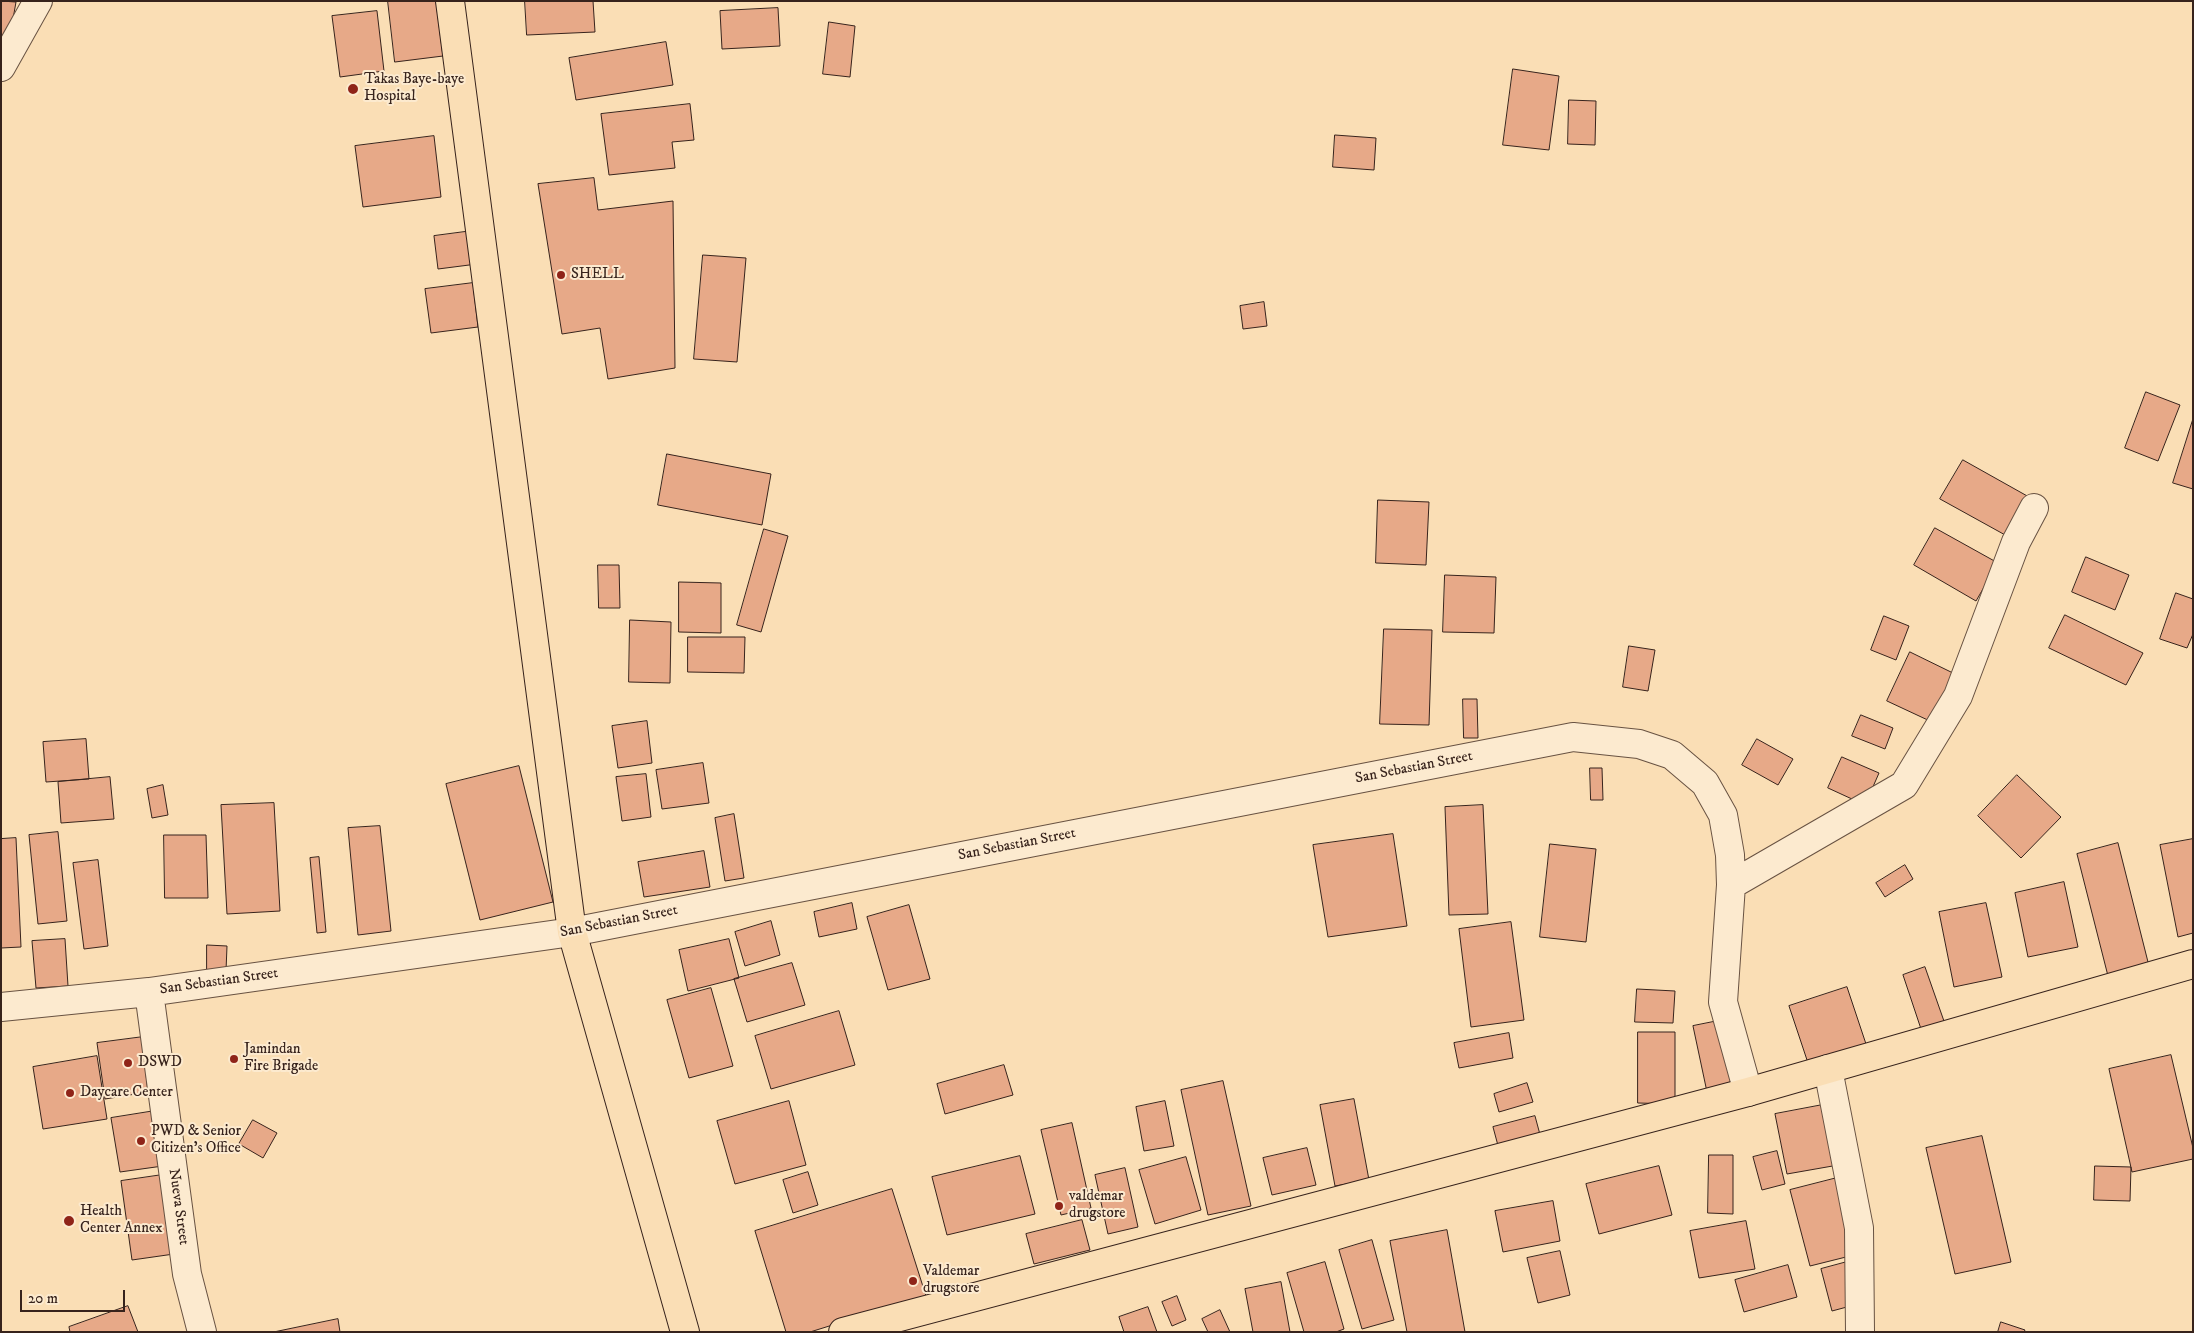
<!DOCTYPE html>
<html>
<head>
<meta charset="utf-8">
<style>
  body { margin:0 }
  #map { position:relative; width:2194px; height:1333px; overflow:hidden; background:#fadeb5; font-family:"IM FELL DW Pica",serif }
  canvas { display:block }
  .frame { position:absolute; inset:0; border:2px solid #37231c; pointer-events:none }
  .scale { position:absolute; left:20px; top:1290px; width:105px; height:22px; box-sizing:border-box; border:2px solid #37231c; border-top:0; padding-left:6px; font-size:15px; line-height:18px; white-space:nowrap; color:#37231c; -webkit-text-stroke:4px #fceacf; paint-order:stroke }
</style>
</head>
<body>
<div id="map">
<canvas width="2194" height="1333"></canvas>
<div class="frame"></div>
<div class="scale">20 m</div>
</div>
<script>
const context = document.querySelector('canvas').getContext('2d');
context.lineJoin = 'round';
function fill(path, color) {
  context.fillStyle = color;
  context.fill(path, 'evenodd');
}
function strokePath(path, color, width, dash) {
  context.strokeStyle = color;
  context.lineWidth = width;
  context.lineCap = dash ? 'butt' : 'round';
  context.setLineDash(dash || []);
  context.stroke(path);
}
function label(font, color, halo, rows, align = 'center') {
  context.font = font + ' "IM FELL DW Pica",serif';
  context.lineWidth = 4;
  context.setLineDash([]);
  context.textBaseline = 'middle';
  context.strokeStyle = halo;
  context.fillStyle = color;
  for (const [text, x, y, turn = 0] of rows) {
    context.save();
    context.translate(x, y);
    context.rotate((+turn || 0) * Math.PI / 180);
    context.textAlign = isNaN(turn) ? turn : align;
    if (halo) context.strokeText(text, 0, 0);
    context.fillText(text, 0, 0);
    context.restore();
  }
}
const building = new Path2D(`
  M1,1L16,2L7,53L1,52Z
  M388,1H436L443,56L395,62Z
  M525,1H593L595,32L527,35Z
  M778,8L780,46L722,49L720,11Z
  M377,11L384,71L340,77L332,16Z
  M829,22L855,26L850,77L823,74Z
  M666,42L673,85L576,100L569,58Z
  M1513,69L1559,76L1549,150L1503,145Z
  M1569,100L1596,101L1595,145L1568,144Z
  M690,104L694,140L672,142L675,168L609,175L601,114Z
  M1335,135L1376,138L1374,170L1333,167Z
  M434,136L441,197L363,207L355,146Z
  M594,178L598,210L673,201L675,368L608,379L600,328L562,334L538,184Z
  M472,231L477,264L438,269L434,236Z
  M703,255L746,258L737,362L694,359Z
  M473,283L478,327L431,333L425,289Z
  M1264,302L1267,326L1243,329L1240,306Z
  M2146,392L2180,405L2158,461L2125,448Z
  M2193,419V489L2173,483Z
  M667,454L771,474L762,525L658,505Z
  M1963,460L2029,497L2007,536L1940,499Z
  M1378,500L1429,502L1426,565L1376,563Z
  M1935,528L1998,563L1976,601L1914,565Z
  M764,529L788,536L761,632L737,625Z
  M2086,557L2129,575L2115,610L2072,592Z
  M598,565H619L620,608H599Z
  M1445,575L1496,577L1494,633L1443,632Z
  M679,582L721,583V633L679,632Z
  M2176,593L2193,599V634L2187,648L2160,639Z
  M2065,615L2143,653L2126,685L2049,648Z
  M1884,616L1909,626L1896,660L1871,650Z
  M630,620L671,622L670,683L629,682Z
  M1384,629L1432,630L1429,725L1380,724Z
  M688,637H745L744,673L688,672Z
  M1629,646L1655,650L1648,691L1623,687Z
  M1910,652L1955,674L1932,722L1887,701Z
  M1463,699H1477L1478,738H1464Z
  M1861,715L1893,728L1885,749L1852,736Z
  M647,721L652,763L618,768L612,726Z
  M86,739L89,779L46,782L43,742Z
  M1757,739L1793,759L1778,785L1742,765Z
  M1842,757L1879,773L1865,805L1828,788Z
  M703,763L709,803L662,809L656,770Z
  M519,766L553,902L480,920L446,784Z
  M1590,768H1602L1603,800H1591Z
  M646,774L651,817L622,821L616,777Z
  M2017,775L2061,817L2021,858L1978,816Z
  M110,777L114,819L61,823L58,782Z
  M163,785L168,815L152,818L147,789Z
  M274,803L280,911L227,914L221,805Z
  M1483,805L1488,914L1449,915L1445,807Z
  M734,814L744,878L725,881L715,818Z
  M380,826L391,931L358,935L348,828Z
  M58,832L67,921L38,924L29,835Z
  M1393,834L1407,926L1328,937L1313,845Z
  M164,835H206L208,898H165Z
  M16,838L21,947L1,948V839Z
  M2193,839V933L2178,937L2160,845Z
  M2118,843L2149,966L2108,976L2077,854Z
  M1550,844L1596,849L1586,942L1540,937Z
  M704,851L710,887L644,897L638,862Z
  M319,857L326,932L317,933L310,858Z
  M98,860L108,946L84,949L73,863Z
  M1905,865L1913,879L1885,897L1876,883Z
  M2064,882L2078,947L2028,957L2015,893Z
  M852,903L857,929L819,937L814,912Z
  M1986,903L2002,977L1954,987L1939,912Z
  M909,905L930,979L888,990L867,917Z
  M771,921L780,955L745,966L735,932Z
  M1511,922L1524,1020L1471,1027L1459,929Z
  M65,939L68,986L36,988L32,941Z
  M729,939L739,978L688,991L679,950Z
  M207,945L227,946L226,971L207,970Z
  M792,963L805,1005L747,1022L734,979Z
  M1925,967L1945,1024L1922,1032L1903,975Z
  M1847,987L1867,1047L1809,1066L1789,1006Z
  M711,988L733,1066L689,1078L667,1000Z
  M1637,989L1675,991L1673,1023L1635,1022Z
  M839,1011L855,1065L771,1089L755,1036Z
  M1723,1020L1737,1086L1707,1092L1693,1026Z
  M1638,1032H1675V1104L1638,1103Z
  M1509,1033L1513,1058L1459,1068L1454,1043Z
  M143,1037L157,1072L146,1074L148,1092L105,1099L97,1043Z
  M2171,1055L2193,1148V1159L2132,1172L2109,1069Z
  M97,1056L107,1119L43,1129L33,1067Z
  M1004,1065L1013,1095L945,1114L937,1084Z
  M1223,1081L1251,1206L1208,1215L1181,1090Z
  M1527,1083L1533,1102L1499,1112L1494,1094Z
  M1354,1099L1369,1180L1335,1186L1320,1105Z
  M789,1101L806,1165L735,1184L717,1121Z
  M1165,1101L1174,1146L1144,1151L1136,1107Z
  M1833,1103L1844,1164L1787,1174L1775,1114Z
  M161,1110L170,1165L120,1172L111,1118Z
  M1535,1116L1542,1142L1500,1153L1493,1127Z
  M253,1120L277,1133L263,1158L239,1144Z
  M1072,1123L1091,1208L1061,1215L1041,1130Z
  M1982,1136L2011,1262L1955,1274L1926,1148Z
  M1307,1148L1316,1185L1272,1195L1263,1158Z
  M1777,1151L1785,1184L1762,1190L1753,1157Z
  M1709,1155H1733V1214L1708,1213Z
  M1020,1156L1035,1214L947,1235L932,1177Z
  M1186,1157L1201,1210L1155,1224L1139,1170Z
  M1659,1166L1672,1215L1599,1234L1586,1184Z
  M2095,1166L2131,1167L2130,1201L2094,1200Z
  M1125,1168L1138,1227L1108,1234L1095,1175Z
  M808,1172L818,1205L793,1213L783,1180Z
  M169,1174L181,1253L132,1260L121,1181Z
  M1837,1178L1858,1254L1810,1266L1790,1190Z
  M892,1189L926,1296L810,1332H786L755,1231Z
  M1553,1201L1560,1241L1503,1252L1495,1211Z
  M1082,1220L1090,1250L1034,1264L1026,1234Z
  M1746,1221L1755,1269L1699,1278L1690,1231Z
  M1447,1230L1465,1332H1407L1390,1241Z
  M1372,1240L1394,1320L1362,1329L1339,1250Z
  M1560,1251L1570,1295L1538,1303L1527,1258Z
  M1325,1262L1344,1329L1336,1332H1304L1287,1273Z
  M1847,1262L1858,1304L1832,1311L1821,1269Z
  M1788,1265L1797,1297L1744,1312L1735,1280Z
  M1281,1282L1290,1332H1253L1245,1289Z
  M1177,1296L1186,1320L1172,1326L1162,1302Z
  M128,1306L138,1332H70L69,1327Z
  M1148,1307L1157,1332H1124L1119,1317Z
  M1220,1310L1230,1332H1208L1202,1319Z
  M338,1319L340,1332H274Z
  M2001,1322L2025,1330L2024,1332H1998Z`);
fill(building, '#e7a988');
strokePath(building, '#37231c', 1);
const minor = new Path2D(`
  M1,67L38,1
  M1731,885L1904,785L1958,696L2016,542L2034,508
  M149,992L187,1274L202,1332
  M1,1007L149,992L572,932L1573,737L1639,744L1672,755L1705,783L1723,815L1730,855L1731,885L1723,1002L1748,1092
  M1828,1069L1859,1228L1860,1332`);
const major = new Path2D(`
  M450,1L572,932L685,1332
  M843,1332L1748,1092L2193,964`);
strokePath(minor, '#685242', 30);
strokePath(major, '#37231c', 30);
strokePath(minor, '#fceacf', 28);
strokePath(major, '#fadeb5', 28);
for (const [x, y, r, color] of [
  [353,89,6,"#8f2418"],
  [561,275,5,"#8f2418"],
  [234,1059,5,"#8f2418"],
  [128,1063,5,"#8f2418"],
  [70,1093,5,"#8f2418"],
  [141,1141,5,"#8f2418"],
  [1059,1206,5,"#8f2418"],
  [69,1221,6,"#8f2418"],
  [913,1281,5,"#8f2418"]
]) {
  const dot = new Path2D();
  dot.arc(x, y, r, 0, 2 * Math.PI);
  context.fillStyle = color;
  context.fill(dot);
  strokePath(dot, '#fceacf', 2);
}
label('15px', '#37231c', '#fceacf', [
  ["Takas Baye-baye",364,80],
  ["Hospital",364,97],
  ["SHELL",571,275],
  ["Jamindan",244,1050],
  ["Fire Brigade",244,1067],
  ["DSWD",138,1063],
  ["Daycare Center",80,1093],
  ["PWD & Senior",151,1132],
  ["Citizen's Office",151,1149],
  ["valdemar",1069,1197],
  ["drugstore",1069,1214],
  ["Health",80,1212],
  ["Center Annex",80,1229],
  ["Valdemar",923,1272],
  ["drugstore",923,1289]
], 'left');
label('15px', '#37231c', '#fceacf', [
  ["San Sebastian Street",1414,768,-11],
  ["San Sebastian Street",1017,845,-11],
  ["San Sebastian Street",619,922,-11],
  ["San Sebastian Street",219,982,-8],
  ["Nueva Street",178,1207,82]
]);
</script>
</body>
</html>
